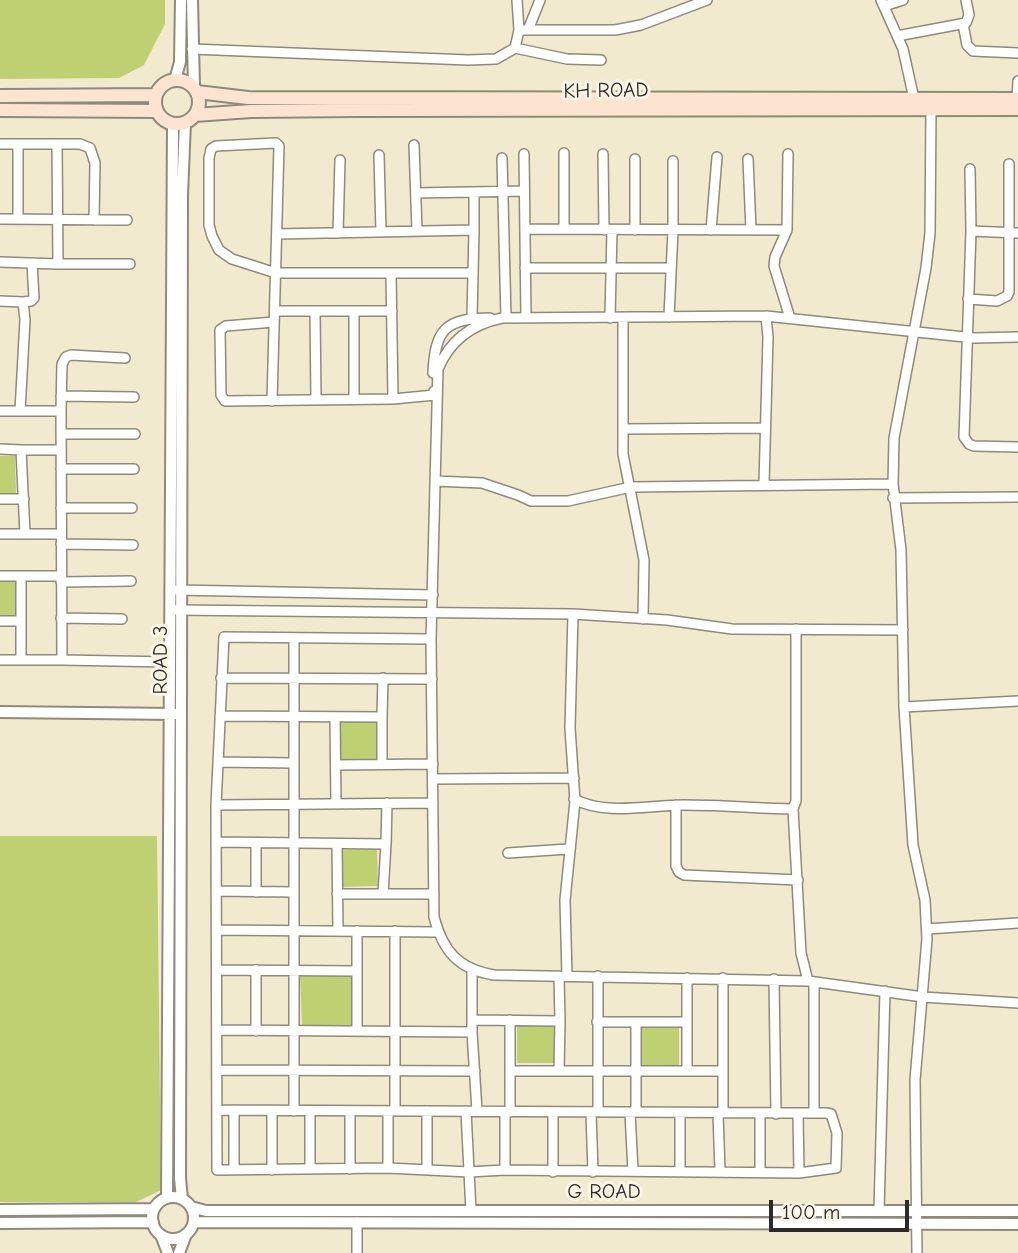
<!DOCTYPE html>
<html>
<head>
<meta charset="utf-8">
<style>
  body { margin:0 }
  #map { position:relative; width:1018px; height:1253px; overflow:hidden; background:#f2eace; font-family:"Comic Neue",sans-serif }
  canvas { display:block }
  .scale { position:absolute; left:769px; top:1200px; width:140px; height:32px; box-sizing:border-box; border:4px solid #2b2b2b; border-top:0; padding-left:9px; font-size:21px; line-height:24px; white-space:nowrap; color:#2b2b2b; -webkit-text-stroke:5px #fcf5e5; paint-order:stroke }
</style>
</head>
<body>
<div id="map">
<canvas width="1018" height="1253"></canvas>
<div class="scale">100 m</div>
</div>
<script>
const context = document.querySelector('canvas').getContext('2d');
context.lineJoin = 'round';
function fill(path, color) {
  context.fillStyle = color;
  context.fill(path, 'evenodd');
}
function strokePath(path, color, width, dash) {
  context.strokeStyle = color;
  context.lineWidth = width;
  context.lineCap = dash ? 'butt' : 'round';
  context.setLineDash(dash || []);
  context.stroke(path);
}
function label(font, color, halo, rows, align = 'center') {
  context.font = font + ' "Comic Neue",sans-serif';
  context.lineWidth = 6;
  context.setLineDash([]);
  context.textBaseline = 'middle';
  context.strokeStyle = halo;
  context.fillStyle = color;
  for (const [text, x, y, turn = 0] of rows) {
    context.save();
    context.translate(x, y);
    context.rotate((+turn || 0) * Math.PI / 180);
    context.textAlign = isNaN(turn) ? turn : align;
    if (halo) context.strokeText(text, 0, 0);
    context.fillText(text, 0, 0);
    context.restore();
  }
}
fill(new Path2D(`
  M0,0H165V24L144,65L119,78L0,79Z
  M0,456H15L16,493H0Z
  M0,579H16L17,616H0Z
  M340,722H377L378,759H341Z
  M0,836H157L161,1190L136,1202H0Z
  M377,849L378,886L341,887L340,850Z
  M351,975L352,1025L302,1026L300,976Z
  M517,1026H554L555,1063H517Z
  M641,1028H679V1065H642Z`), '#bfd073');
const minor = new Path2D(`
  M881,0L903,49L914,99
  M884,6L903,0
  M963,24L967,45L973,51L1018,53
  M519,30H615L641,25L707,0
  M528,30L540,0
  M897,36L966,23L969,15L966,0
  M515,48L567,59L601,60
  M192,49L468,60L496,59L515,48L519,30L517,0
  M1017,99L1018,81
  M0,144H80L90,148L95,163L94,220
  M18,144V219
  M414,145L417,231
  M564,153V229
  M524,154L526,318
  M603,154L604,230
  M379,155L381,232
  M502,158L506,318
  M748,159L751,230
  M970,169L971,231
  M416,193L524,191
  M0,219L127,220
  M525,229L787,230L788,154
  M474,230V192
  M635,230V159
  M711,230L717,157
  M787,230L775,257L774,266L790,318
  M338,233L340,160
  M1018,233L971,231L964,437L969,444L974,446L1018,447
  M277,234L474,230L472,318
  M0,262L58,264L57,144
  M58,264H130
  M525,268H671
  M391,273L393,399
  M968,299L997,301L1007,296L1009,292V164
  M0,301L23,302L25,320L20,411
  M23,302L31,301L34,298L32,263
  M275,311H392
  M315,311L316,400
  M354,311V399
  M669,317L673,230V161
  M610,318L612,230
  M623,318V454L644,560L643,619
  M274,322L226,326L220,330L221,395L225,401L393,399L435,395L434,391
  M1018,337L974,338L766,316L502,318C472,324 450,340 438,369L431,639L434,917C443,951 458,969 494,975L808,981L923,997L1018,1003
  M433,373C435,330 445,318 490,318
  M61,396L134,397
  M272,401L279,146L276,143L216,146L211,149L209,158V225L212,236L219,250L232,259L276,273H473
  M0,411H61L62,364L66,357L71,355L125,358
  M623,429L765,428
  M61,434H135
  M0,449L21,450L25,534
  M21,450H61
  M61,469H134
  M435,481L482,483L518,495L531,501H568L631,487L893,484
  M764,484L768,337L766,316
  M893,498L1018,497
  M0,499H24
  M61,508H132
  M0,534H61
  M61,544L133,545
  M0,576H61
  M21,576V660
  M61,582L131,581
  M176,590L433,595
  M174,610L573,614L667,620L732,629L903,630
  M61,618L122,619
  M0,621H21
  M0,660H62L61,411
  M62,660L170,662
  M221,678L432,679
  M904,707L1018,701
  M220,716L382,717L383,678
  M335,717L336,804
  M382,717V765
  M218,762L294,763
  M336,765L433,764
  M433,779L574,778
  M574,799C606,816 648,805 683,805C720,805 756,808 793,809L796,801V629
  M216,805L433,803
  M676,805V866L679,872L684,875L798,880
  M793,809L801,953L808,981
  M216,842L386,844L387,803
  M337,844L338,931
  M508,853L568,849
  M217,891L294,892
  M256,892V843
  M337,894H434
  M383,894L386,844
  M927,929L1018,923
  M217,930L438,932
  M395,931V1111
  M218,970L357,971
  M472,970V1032L477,1111
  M567,976L565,900L575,801L570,728L573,614
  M598,976V1112
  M723,978V1113
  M774,979L776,1114
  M814,982V1113
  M472,1020L560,1021L559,976
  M510,1020V1112
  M597,1022H687V978
  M218,1030L472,1032
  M256,1031V970
  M357,1031V931
  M217,1070L475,1071
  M510,1071H723
  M559,1071L560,1021
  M687,1071V1022
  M217,1110L826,1113L831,1114L837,1133L836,1168L799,1173L505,1170L469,1172L388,1168L217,1170L216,805L224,637L431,639
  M234,1110V1168
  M294,1111V639
  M350,1111V1169
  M388,1111V1168
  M427,1111V1170
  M466,1111L471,1211
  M636,1112V1022
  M591,1113L593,1172
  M630,1113L633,1171
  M680,1113V1172
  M718,1113L720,1171
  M760,1114V1172
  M798,1114L799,1173
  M310,1169V1111
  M272,1170V1111
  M505,1170V1112
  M553,1172V1113
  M879,1211L885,991
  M357,1253V1222
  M917,1253L915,1080L927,939L925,900L913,845L904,707L901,550L893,484L894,438L926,268L930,233L931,110`);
const tertiary = new Path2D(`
  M192,0L194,87
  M175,80L180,62L181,0
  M0,712L176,714
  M152 1218a21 21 0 1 1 42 0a21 21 0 1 1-42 0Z
  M167,1198L173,123
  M182,1199L180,1178L182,195L185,122
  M191,1207L206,1211H1018
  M0,1210L154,1209
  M194,1222L1018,1224
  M0,1223L153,1222
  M161,1235L168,1253
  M179,1253L186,1234`);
const secondary = new Path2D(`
  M155 102a22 22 0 1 1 44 0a22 22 0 1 1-44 0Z
  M197,92L248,98L1018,99
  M0,96L156,95
  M0,110L157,111
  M195,115L251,111L357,110L1018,109`);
strokePath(minor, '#8e8a7c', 12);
strokePath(tertiary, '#8e8a7c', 14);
strokePath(secondary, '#8e8a7c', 16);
strokePath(minor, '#fff', 9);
strokePath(tertiary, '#fff', 10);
strokePath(secondary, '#fde4d0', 12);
label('21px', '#2b2b2b', '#fcf5e5', [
  ["KH ROAD",606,91,-1],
  ["ROAD 3",161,660,-90],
  ["G ROAD",604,1192]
]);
</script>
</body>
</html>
